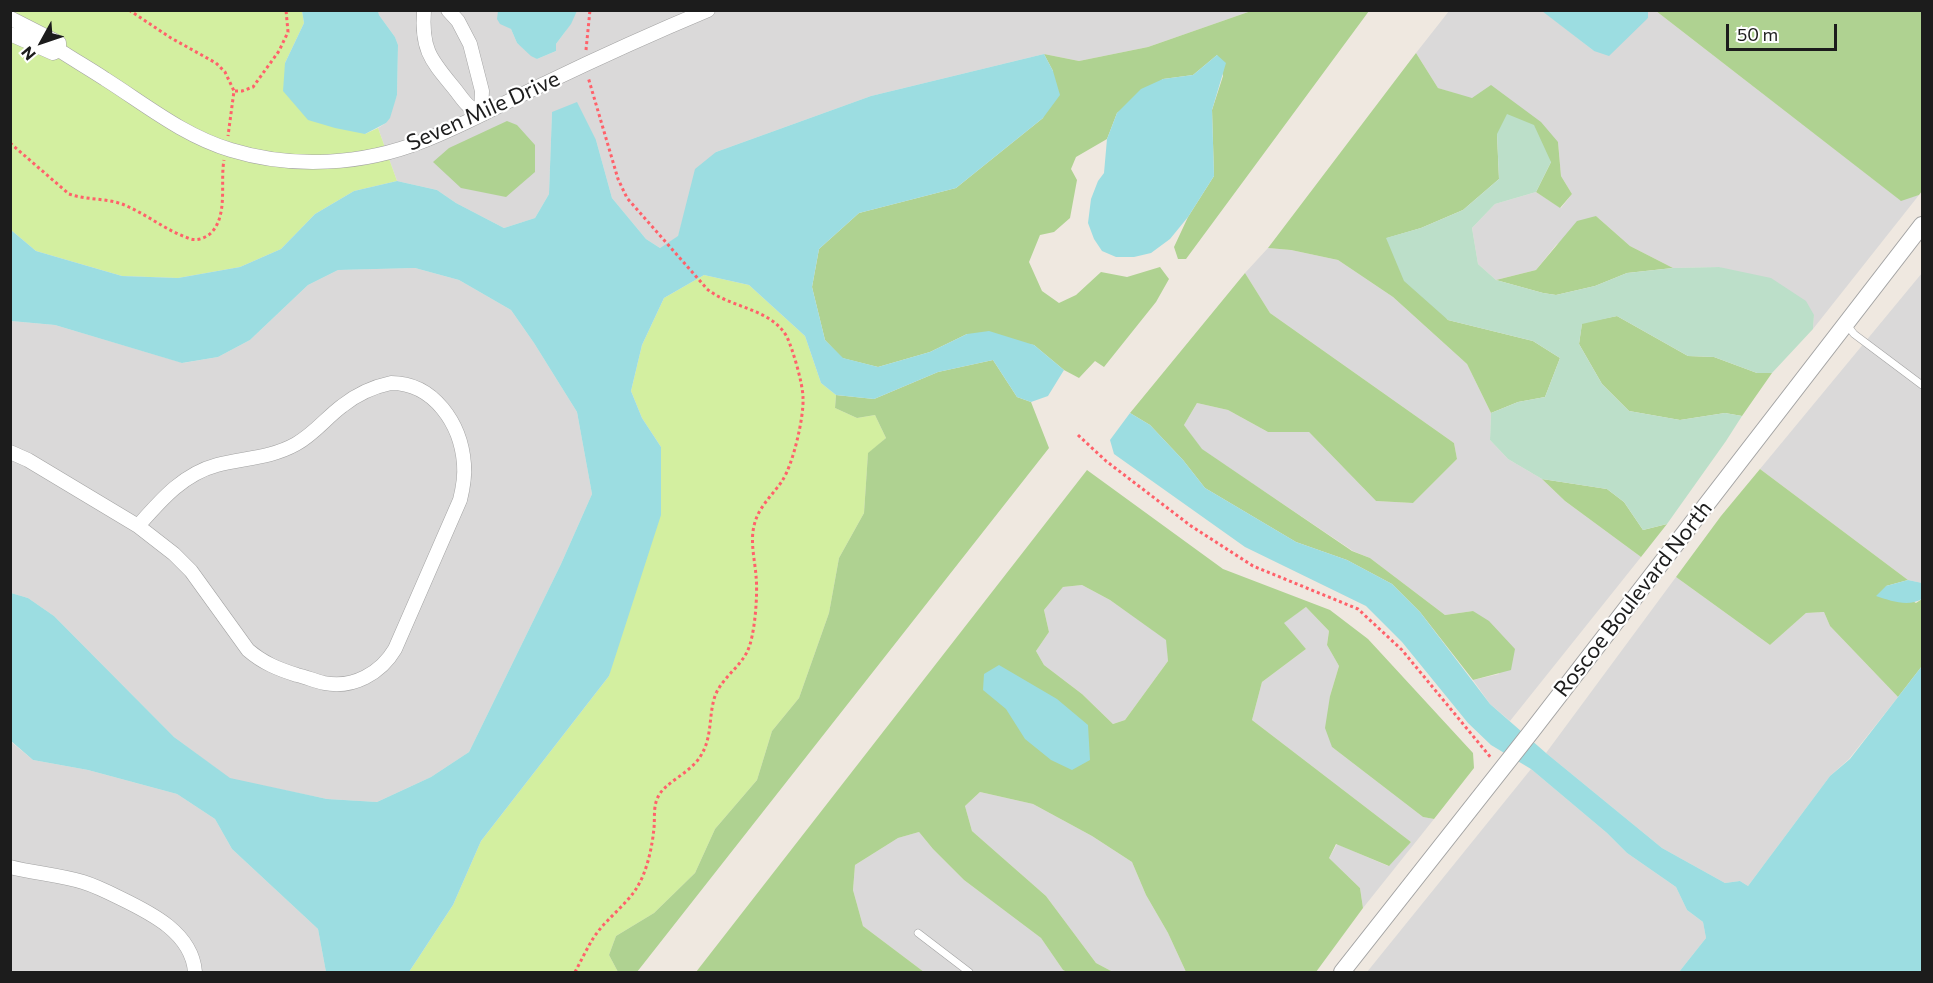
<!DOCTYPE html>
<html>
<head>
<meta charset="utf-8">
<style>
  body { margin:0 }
  #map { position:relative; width:1933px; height:983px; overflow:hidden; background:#efe8e0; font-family:Commissioner,sans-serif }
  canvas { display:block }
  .frame { position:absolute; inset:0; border:12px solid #1c1c1c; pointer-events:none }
  .north { position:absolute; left:12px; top:12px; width:60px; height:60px; -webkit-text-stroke:4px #fff; paint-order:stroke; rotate:230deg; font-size:16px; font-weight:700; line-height:24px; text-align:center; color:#1c1c1c }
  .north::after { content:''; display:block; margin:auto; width:21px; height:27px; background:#1c1c1c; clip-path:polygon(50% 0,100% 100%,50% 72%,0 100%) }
  .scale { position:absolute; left:1726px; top:24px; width:111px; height:27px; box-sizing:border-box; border:3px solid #1c1c1c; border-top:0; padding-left:8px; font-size:18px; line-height:21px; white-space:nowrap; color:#1c1c1c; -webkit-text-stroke:4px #fff; paint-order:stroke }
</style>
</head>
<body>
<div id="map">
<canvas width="1933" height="983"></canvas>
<div class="frame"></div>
<div class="north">N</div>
<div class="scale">50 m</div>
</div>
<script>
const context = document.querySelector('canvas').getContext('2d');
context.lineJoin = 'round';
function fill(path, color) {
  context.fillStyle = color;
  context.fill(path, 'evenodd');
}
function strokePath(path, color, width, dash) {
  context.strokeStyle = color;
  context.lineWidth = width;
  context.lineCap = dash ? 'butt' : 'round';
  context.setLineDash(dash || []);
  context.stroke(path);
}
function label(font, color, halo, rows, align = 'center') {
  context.font = font + ' Commissioner,sans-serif';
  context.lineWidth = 4.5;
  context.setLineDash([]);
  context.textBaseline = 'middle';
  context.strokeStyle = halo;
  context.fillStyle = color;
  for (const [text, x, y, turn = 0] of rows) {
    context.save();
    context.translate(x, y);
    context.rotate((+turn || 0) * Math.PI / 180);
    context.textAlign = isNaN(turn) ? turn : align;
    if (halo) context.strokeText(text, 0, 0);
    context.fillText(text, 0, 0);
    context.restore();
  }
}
fill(new Path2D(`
  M1542,10L1594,51L1648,18V11H1656L1900,200L1919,195L1813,329L1814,315L1719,267L1673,268L1630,246L1596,216L1556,245L1536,270L1496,280L1478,264L1472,228L1495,204L1536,192L1561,208L1572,194L1561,176L1558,142L1472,99L1438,88L1416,53L1449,11Z
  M378,11H498L499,14L506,26L511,29L517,43L537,59L556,51V44L565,32L577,11H1251L1148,47L1079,61L1044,54L871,96L716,152L686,208L678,237L660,248L646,239L612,198L596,140L552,112L549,194L535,218L504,228L456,203L437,190L397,181L378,128L386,123L397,95L398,45L395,37L379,15Z
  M1268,248L1291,250L1338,260L1393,297L1467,364L1491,413L1490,440L1508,459L1542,479L1565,501L1641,557L1510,721L1490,704L1473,680L1499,674L1473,611L1445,615L1370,558L1353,551L1201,449L1184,425L1197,403L1228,410L1268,432H1309L1376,501L1413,503L1457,459L1454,443L1270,313L1245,273Z
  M415,268L459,280L511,310L534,343L577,412L592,494L561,564L469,752L431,777L377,802L327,799L230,779L174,737L54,616L28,598L11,593V321L55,325L183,363L218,357L250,340L308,285L338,270Z
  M1922,273V583L1908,580L1760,469Z
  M1676,577L1770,645L1806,613L1824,612L1830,626L1898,697L1849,759L1830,776L1748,886L1740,881L1725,883L1662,848L1546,753Z
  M1082,585L1110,600L1167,640L1168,661L1125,720L1113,724L1082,694L1044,665L1036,651L1049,632L1044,610L1063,587Z
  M1306,607L1329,631L1327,645L1339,666L1330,696L1332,747L1423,817L1434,819L1363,908L1360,888L1329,858L1337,844L1388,866L1411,842L1252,720L1262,682L1306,649L1283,623Z
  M10,741L33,760L88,770L177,794L215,819L232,849L318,929L326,972H11Z
  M1531,769L1607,833L1627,853L1676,887L1687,910L1703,922L1706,938L1679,972H1367Z
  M980,792L1033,804L1092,836L1132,862L1146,895L1168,933L1186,972H1113L1096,963L1046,896L972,831L965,806Z
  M919,832L933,849L964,880L1041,938L1063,970L1067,972H924L863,926L853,890L855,865L898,838Z`), '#dad9d9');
fill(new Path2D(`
  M10,11H302L304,23L285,63L365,134L378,128L397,181L354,191L315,214L281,249L240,267L178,278L122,276L36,251L11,230Z
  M704,275L749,285L805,336L821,383L836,395L835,408L857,418L875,415L886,438L868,454L864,513L839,558L829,613L799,698L772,731L757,780L715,829L695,873L654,913L616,936L609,955L618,972H409L453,905L481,841L609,676L661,447L642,418L631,391L642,345L664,298Z`), '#d3efa0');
fill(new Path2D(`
  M1251,11H1369L1186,259H1178L1174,247L1188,217L1214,176L1212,110L1223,76L1217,55L1193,75L1163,79L1117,113L1107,139L1076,157L1071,169L1077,180L1070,218L1054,232L1040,235L1029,262L1042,291L1059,303L1076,295L1101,272L1127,277L1160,267L1169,279L1156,302L1104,367L1095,361L1079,378L1064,370L1034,345L967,334L930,352L878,367L842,358L825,340L812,287L819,249L859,213L956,188L1043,118L1053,71L1044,54L1079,61L1148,47Z
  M1656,11H1922V191L1919,195L1901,201Z
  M1416,53L1438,88L1472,98L1491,85L1541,122L1558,142L1561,176L1572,194L1560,208L1536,192L1551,162L1497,134L1499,179L1463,210L1421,228L1387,238L1448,320L1533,341L1560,358L1545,397L1518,402L1491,413L1467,364L1393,297L1338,260L1291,250L1268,248Z
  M507,121L517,125L535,145V172L506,197L461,188L433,162L449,148Z
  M1596,216L1630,246L1673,268L1627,273L1595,286L1556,295L1543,293L1496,280L1536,270L1577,221Z
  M1245,273L1270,313L1454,443L1457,459L1413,503L1376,501L1309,432H1268L1228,410L1197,403L1184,425L1202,449L1352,551L1370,558L1445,615L1473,611L1489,621L1515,649L1511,670L1473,680L1420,612L1392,584L1347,560L1296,542L1205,488L1183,460L1150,425L1130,413Z
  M1617,316L1688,356L1714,357L1757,373H1772L1742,416L1725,413L1680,420L1629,411L1602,384L1579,344L1582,323Z
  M993,360L1017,397L1031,402L1049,448L637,972H618L609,955L616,936L654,913L695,873L715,829L757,780L772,731L799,698L829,613L839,558L864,513L868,453L886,438L875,415L857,418L835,408L836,395L874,399L938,372Z
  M1760,469L1908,580L1886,586L1916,603L1922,599V666L1898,697L1830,626L1824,612L1806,613L1770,645L1676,577L1721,516Z
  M1087,470L1223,569L1330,610L1368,639L1473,753L1474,768L1434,819L1423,817L1332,747L1325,728L1330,696L1339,666L1327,645L1329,631L1306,607L1284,623L1306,649L1262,682L1252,720L1411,842L1389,866L1336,844L1329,858L1360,888L1363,908L1316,972H1186L1168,933L1146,895L1132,862L1092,836L1033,804L980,792L965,806L972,831L1046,896L1096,963L1113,972H1067L1063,970L1041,938L964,880L933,849L919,832L898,838L855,865L853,890L863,926L924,972H696ZM1082,585L1110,600L1166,640L1168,661L1125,720L1113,724L1082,694L1044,665L1036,651L1049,632L1044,610L1063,587Z
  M1542,479L1607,489L1624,502L1643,530L1667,524L1641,557L1565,501Z`), '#afd291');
fill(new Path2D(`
  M1507,114L1534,125L1551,162L1536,192L1495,204L1472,228L1478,264L1496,280L1543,293L1556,295L1595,286L1627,273L1673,268L1719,267L1771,278L1806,301L1814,315L1813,329L1772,373H1757L1714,357L1688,356L1617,316L1582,324L1579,344L1602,384L1629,411L1680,420L1725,413L1742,416L1726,441L1667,524L1643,530L1624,502L1607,489L1542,479L1508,459L1490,440L1491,413L1518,402L1545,397L1560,358L1533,341L1448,320L1404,281L1386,238L1421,228L1463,210L1499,179L1497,134Z`), '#bcdfc9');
fill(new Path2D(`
  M302,11H378L379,15L395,37L398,45L397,95L390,118L386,123L365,134L335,128L308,120L283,91L285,63L304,23Z
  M498,11L499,10L577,11L571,24L556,44V51L537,59L531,56L517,43L511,29L500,24L497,19Z
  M1542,11H1648V18L1609,56L1594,51Z
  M1044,54L1053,71L1060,95L1043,118L956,188L859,213L819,249L812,287L825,340L843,358L878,367L930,352L967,334L989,331L1034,345L1064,370L1048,396L1031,402L1017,397L993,360L938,372L874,399L836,395L821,383L805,336L749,285L704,275L664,298L642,345L631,391L642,418L661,447V515L609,676L481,841L453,905L409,972H326L318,929L232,849L215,819L177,794L88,770L33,760L11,741V593L28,598L54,616L174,737L230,778L327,799L377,802L431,777L469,752L561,564L592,494L577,412L534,343L511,310L459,280L415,268L338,270L308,285L250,340L218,357L182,363L55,325L11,321V230L36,251L122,276L178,278L240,267L281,249L315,214L354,191L397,181L437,190L456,203L504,228L535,218L549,194L552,112L577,102L596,140L612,198L646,239L660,248L678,236L695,169L716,152L871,96Z
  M1217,55L1226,63L1212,110L1214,176L1188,217L1170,239L1151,253L1134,257H1116L1102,251L1094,239L1088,223L1091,199L1098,181L1104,173L1107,139L1117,113L1141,89L1163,79L1193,75Z
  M1130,413L1150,425L1183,460L1205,488L1296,542L1347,560L1392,584L1420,612L1490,704L1546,753L1662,848L1725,883L1740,881L1748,886L1830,776L1850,759L1922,666V972H1679L1706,938L1703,922L1687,910L1676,887L1627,853L1607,833L1531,769L1491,745L1468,723L1402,642L1366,606L1245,547L1114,454L1110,440Z
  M1908,580L1922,583V599C1908,607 1891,601 1876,596L1886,586Z
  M999,665L1057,699L1088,725L1090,760L1072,770L1051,760L1025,739L1006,709L983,690L984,674Z`), '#9cdde1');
const service = new Path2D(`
  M1847,325L1854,334L1922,385
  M918,933L969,972`);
const minor = new Path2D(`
  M424,10C421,50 431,60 454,88C465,102 465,105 481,114L482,91L470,44L458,21L448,10
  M10,18L59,43V50
  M10,34L53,53L59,50C74,60 90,69 105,79C146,105 184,136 231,150C293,169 363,165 423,141C465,125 505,102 546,83C600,57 653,33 708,10
  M391,383C434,383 461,424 464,464C465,476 463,488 460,500L395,649C381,673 353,689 324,683C315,681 306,677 297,675C278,669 263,663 248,650L191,571L174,554L138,526C161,500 183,474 217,465C244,458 271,458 296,444C314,434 326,418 342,406C357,394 372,387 391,383Z
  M10,452L28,460L138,526
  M10,867C34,873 59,875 83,882C96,886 108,892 120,898C151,913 192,933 195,972`);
const tertiary = new Path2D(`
  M1342,972L1531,732L1922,225`);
strokePath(service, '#a3a3a3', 8);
strokePath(minor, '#a3a3a3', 15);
strokePath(tertiary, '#a3a3a3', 18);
strokePath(new Path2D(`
  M129,10L171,38L216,63L225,72L234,91L228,136
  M586,50L590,10
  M235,91H242L253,87L279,51L288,32L286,10
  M10,143L69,194C86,200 105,198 122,204C145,213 165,230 188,238C196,242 206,238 212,232C228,214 220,182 224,160
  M1078,435L1106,461L1191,526L1253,566L1358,609L1402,650L1492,759
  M575,972C581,961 587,948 594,937C606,919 625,906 636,889C647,872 652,848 654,828C655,818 653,807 658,797C664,783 690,773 700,757C713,737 708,717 715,696C722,678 739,668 747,652C755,637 758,593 756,576C755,561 750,542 754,526C758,507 772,496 782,481C793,465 804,417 803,398C803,384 793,350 787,337C771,308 730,308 707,289L627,198L618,179L588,77`), '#ff616a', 3, [3, 3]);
strokePath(service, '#fff', 7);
strokePath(minor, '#fff', 14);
strokePath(tertiary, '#fff', 16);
label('22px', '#1c1c1c', '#fff', [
  ["Seven Mile Drive",483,111,-24],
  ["Roscoe Boulevard North",1633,599,-52]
]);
</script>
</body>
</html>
